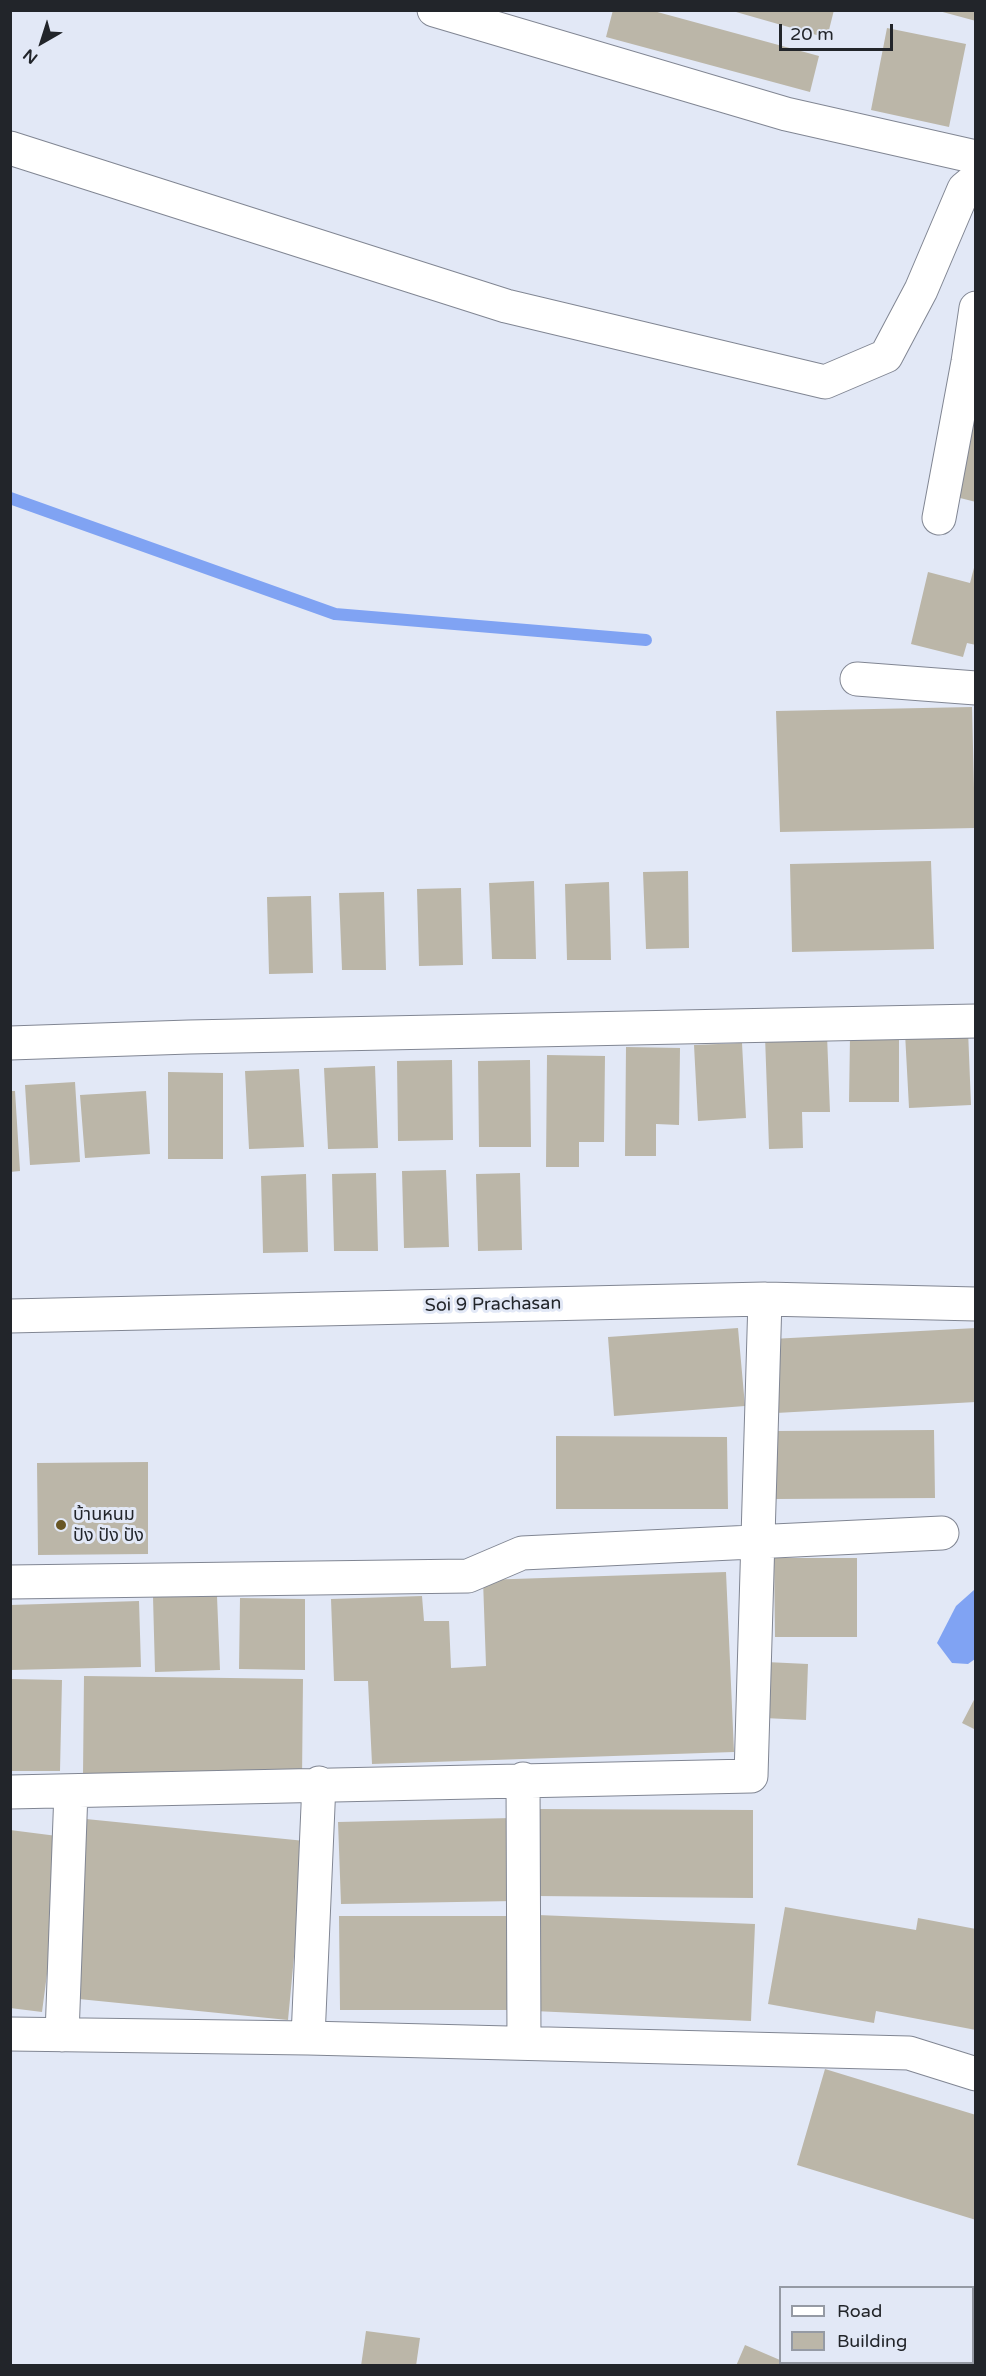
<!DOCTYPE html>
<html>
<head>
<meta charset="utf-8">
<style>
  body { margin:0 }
  #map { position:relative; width:986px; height:2376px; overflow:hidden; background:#e2e8f6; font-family:"Varela Round",sans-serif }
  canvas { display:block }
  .frame { position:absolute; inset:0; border:12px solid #22252a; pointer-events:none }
  .legend { position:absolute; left:779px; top:2286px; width:195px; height:78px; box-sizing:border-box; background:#e2e8f6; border:2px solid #959aa4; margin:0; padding:8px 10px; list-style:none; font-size:18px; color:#22252a }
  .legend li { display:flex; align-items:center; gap:12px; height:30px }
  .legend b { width:30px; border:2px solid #959aa4 }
  .north { position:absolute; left:12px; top:12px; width:60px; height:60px; -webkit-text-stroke:4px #e2e8f6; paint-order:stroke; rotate:219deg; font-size:16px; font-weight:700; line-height:24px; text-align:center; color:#22252a }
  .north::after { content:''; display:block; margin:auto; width:21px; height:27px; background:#22252a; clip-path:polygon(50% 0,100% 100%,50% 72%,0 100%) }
  .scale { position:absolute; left:779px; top:24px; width:114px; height:27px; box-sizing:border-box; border:3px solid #22252a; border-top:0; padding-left:8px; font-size:18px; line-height:21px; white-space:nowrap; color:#22252a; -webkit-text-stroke:4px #e2e8f6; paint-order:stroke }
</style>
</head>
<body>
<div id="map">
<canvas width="986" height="2376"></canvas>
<div class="frame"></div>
<ul class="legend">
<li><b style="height:8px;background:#fff"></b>Road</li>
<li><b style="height:16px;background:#bbb6a8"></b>Building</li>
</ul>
<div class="north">N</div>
<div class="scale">20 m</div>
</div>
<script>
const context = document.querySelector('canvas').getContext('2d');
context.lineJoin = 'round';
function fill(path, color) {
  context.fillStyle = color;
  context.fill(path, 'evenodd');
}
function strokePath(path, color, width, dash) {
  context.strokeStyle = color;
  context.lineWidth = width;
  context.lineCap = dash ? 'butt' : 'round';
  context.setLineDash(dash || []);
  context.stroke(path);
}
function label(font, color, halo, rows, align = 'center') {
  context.font = font + ' "Varela Round","Noto Sans Thai",sans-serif';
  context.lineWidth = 6;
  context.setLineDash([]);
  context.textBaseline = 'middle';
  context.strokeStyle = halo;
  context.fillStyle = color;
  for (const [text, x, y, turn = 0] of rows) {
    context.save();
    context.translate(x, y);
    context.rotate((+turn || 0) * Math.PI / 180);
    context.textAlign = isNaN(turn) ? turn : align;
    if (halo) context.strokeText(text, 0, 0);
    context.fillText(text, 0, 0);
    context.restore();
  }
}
fill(new Path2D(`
  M974,1590L976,1591L975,1659L968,1664L952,1663L937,1643L956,1606Z`), '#80a3f3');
strokePath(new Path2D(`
  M10,498L335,614L646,640`), '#80a3f3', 12);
fill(new Path2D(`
  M613,10H650L819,56L810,92L606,37Z
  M729,10H834L827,38Z
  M939,10H976V21L939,11Z
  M887,28L966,44L949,127L871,110Z
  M972,424L976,425V502L956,497Z
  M975,564L976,645L967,643L963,657L911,644L928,572L970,583Z
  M972,707L975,828L780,832L776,711Z
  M931,861L934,949L792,952L790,864Z
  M688,871L689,948L646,949L643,872Z
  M534,881L536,959H492L489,883Z
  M609,882L611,960H567L565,884Z
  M461,888L463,965L419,966L417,889Z
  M384,892L386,970H342L339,893Z
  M311,896L313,973L269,974L267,897Z
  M968,1030L971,1105L909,1108L905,1033Z
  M827,1035L830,1112H802L803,1148L769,1149L765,1036Z
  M850,1036L899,1037V1102H849Z
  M742,1043L746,1118L698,1121L694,1045Z
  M626,1047L680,1048L679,1125L656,1124V1156H625Z
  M547,1055L605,1056L604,1142H579V1167H546Z
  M452,1060L453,1140L398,1141L397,1061Z
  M530,1060L531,1147H479L478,1061Z
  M375,1066L378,1148L328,1149L324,1068Z
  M299,1069L304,1147L249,1149L245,1071Z
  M168,1072L223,1073V1159H168Z
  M75,1082L80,1162L30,1165L25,1085Z
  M10,1091H15L20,1171L10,1172Z
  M146,1091L150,1154L85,1158L80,1095Z
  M446,1170L449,1247L404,1248L402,1171Z
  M376,1173L378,1251H334L332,1174Z
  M520,1173L522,1250L478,1251L476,1174Z
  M306,1174L308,1252L263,1253L261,1176Z
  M738,1328L745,1406L614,1416L608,1337Z
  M976,1328V1402L776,1413L772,1339Z
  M934,1430L935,1498L776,1499L775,1431Z
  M556,1436L727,1437L728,1509H556Z
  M148,1462V1554L38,1555L37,1463Z
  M774,1558H857V1637H775Z
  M726,1572L734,1752L372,1764L368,1681H334L331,1599L422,1596L424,1621H449L451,1668L486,1666L483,1580Z
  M217,1596L220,1670L155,1672L153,1597Z
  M240,1598L305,1599V1670L239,1669Z
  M139,1601L141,1667L10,1670V1605Z
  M766,1662L808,1664L806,1720L764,1718Z
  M84,1676L303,1679L302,1779L83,1775Z
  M10,1679L62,1680L60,1771H10Z
  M976,1696V1730L962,1723Z
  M536,1809L753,1810V1898L536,1896Z
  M512,1818L515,1901L341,1904L338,1822Z
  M86,1819L305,1841L288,2020L69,1998Z
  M10,1830L65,1837L42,2012L10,2008Z
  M785,1907L916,1930L918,1918L976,1929V2030L876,2011L874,2023L768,2004Z
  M538,1915L755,1924L751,2021L534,2011Z
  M339,1916H511L512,2010H340Z
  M825,2069L976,2115V2220L797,2165Z
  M366,2331L420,2338L416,2366H361Z
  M745,2345L780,2360V2362H786L785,2366H736Z`), '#bbb6a8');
const street = new Path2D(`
  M434,10L786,114L976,157
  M10,148L506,306L825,382L886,356L921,290L964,189L976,179
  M939,518L968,362L976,308
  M857,679L976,688
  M10,1043L189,1037L976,1021
  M10,1316L765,1299L976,1304
  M10,1582L468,1576L522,1553L942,1533
  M523,1779L524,2043
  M10,1792L751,1776L765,1299
  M10,2034L308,2038L909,2053L976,2074
  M62,2035L71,1791
  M308,2038L319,1783`);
strokePath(street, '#818693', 35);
strokePath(street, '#fff', 33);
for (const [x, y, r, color] of [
  [61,1525,6,"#685624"]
]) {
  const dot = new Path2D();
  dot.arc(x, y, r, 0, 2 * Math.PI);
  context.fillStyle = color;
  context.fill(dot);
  strokePath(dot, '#e2e8f6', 2);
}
label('18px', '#22252a', '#e2e8f6', [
  ["Soi 9 Prachasan",493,1305,-1]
]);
label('18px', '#22252a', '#e2e8f6', [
  ["บ้านหนม",73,1515],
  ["ปัง ปัง ปัง",73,1536]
], 'left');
</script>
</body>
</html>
